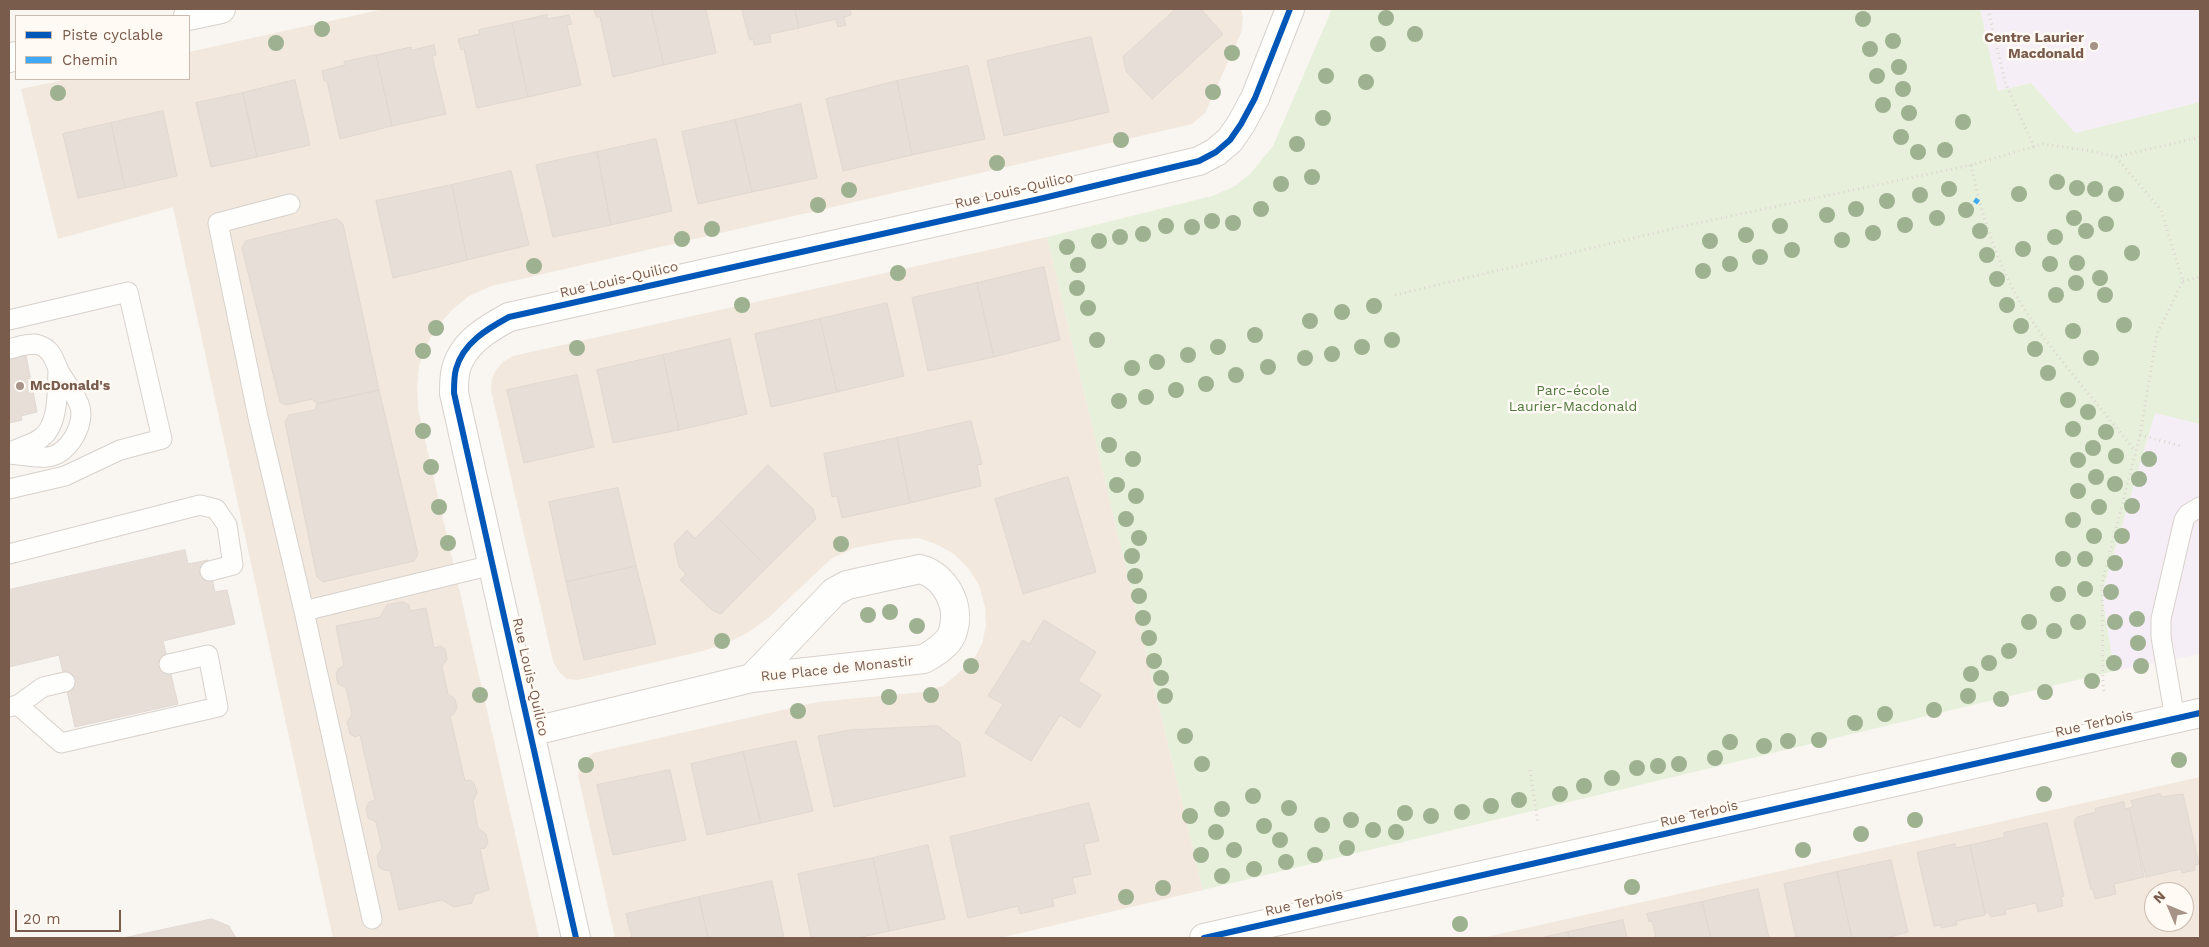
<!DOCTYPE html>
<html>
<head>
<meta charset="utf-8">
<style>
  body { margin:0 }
  #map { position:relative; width:2209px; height:947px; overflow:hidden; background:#f9f5f0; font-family:"Work Sans",sans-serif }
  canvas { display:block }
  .frame { position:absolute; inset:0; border:10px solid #7a5c4d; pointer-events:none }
  .legend { position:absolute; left:15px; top:15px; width:175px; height:65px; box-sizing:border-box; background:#fffaf3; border:1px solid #cabbb1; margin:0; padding:6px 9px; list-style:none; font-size:15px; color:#7a5c4d }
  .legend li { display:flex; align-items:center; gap:10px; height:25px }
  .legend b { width:25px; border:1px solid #cabbb1 }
  .north { position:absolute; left:2144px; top:882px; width:50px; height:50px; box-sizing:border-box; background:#fffaf3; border:1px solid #cabbb1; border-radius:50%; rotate:315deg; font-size:14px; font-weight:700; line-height:20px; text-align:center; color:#7a5c4d }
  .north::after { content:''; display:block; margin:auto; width:18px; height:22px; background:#a69286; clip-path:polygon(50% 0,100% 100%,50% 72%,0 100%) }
  .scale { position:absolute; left:15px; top:910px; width:106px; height:22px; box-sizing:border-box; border:2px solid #7a5c4d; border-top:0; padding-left:6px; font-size:15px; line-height:18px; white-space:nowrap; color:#7a5c4d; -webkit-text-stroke:4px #fffaf3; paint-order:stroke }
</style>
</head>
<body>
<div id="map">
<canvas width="2209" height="947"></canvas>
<div class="frame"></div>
<ul class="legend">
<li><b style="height:6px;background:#0057b8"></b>Piste cyclable</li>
<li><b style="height:6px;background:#3fa9f5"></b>Chemin</li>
</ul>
<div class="north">N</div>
<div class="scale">20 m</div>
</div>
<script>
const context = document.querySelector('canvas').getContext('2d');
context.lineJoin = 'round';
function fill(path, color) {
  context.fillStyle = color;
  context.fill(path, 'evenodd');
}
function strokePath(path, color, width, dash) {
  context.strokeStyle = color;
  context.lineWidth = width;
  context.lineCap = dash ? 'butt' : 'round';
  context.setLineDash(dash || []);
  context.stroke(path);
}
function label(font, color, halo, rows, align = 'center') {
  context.font = font + ' "Work Sans",sans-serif';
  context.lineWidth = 5;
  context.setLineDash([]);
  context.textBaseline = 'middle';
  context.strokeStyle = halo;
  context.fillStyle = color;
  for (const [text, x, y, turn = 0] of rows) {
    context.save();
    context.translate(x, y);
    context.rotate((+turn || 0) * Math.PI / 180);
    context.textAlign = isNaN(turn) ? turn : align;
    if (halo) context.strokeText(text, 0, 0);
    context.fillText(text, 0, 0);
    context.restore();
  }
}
fill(new Path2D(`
  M384,9H1241L1243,18L1241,33L1205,113L1192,124L491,286L469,296L453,309L438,325L426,346L419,366L417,388L418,409L539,938H333L173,207L58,239L21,89L68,79H189V52Z
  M1047,237L1203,890L1000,938H615L578,775L585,759L593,753L818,702L923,692L943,686L973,661L982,644L986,626L985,607L979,585L968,568L954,554L938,545L919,538L895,540L854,548L831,559L768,618L749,632L729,642L703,651L578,680L567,679L559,672L553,661L491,390L492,379L496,370L503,362L513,356Z
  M2200,777V938H1482ZM2154,892H2184V922H2154Z`), '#f2e8de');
fill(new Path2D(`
  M1980,9H2200V102L2075,133L2031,83L1998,91Z
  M2155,412L2200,424V654L2114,671L2102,593Z`), '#f6eef6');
fill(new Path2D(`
  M1332,9H1980L1998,91L2031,83L2075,133L2200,102V424L2155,413L2102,593L2114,671L1203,890L1047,237L1212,196L1235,186L1250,174L1273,146Z`), '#e7f0db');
const building = new Path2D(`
  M594,9H651L664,65L613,77L600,17H597Z
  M651,9H706L716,53L664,65Z
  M742,9H795L799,28L770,34L771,42L754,45L753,39L750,40Z
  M795,9H850L851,15L844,17L846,25L838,27L836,19L799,28Z
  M1176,9H1201L1223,34L1152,99L1126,71L1123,57Z
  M547,15V19L569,15L572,24L567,25L581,85L528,97L512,23Z
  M512,23L528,97L477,108L464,49L461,50L458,39L480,34L479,30Z
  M1091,37L1109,112L1004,136L987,61Z
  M434,45L436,55L432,56L446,114L392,126L376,55L411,47L412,50Z
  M376,55L392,126L340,139L327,81H324L322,71L345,65L344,62Z
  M968,66L985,139L912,155L897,81Z
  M295,80L310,145L257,157L243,93Z
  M897,81L912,155L843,171L826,99Z
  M243,93L257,157L211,167L196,103Z
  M801,104L817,178L752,192L735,120Z
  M163,111L177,176L125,188L111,123Z
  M735,120L752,192L698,204L682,132Z
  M111,123L125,188L78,198L63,134Z
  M656,139L672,211L611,225L597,152Z
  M597,152L611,225L553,237L536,165Z
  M511,171L529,245L467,260L452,185Z
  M452,185L467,260L393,278L376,201Z
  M337,219L343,224L379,390L317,404L312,399L286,405L280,402L242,248L246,241Z
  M1044,267L1060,340L994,357L977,283Z
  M977,283L994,357L928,371L912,298Z
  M887,303L904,376L837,392L820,319Z
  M820,319L837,392L771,407L755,334Z
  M730,339L747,414L679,430L663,355Z
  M26,355L37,412L21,416L22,420L9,423V360Z
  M663,355L679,430L613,443L597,370Z
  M577,375L594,447L524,463L507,390Z
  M379,390L418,554L414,561L323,582L317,577L285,422L289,415L315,410L317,404Z
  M971,421L982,464L977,465L981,486L910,503L897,438Z
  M897,438L910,503L842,518L837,496L832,497L824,454Z
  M768,465L813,509L816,519L767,567L717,517Z
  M1068,477L1096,572L1023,594L995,499Z
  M618,488L636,566L566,582L549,502Z
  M717,517L767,567L721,614L712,610L680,580L686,574L679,567L674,544L687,530L695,538Z
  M185,550L188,564L208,560L215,592L227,590L235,624L163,641L178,704L75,727L59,655L9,667V590Z
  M636,566L656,644L584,660L566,582Z
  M403,602L409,605L410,611L426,608L434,648L441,646L445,649L447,659L442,667L448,694L455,699L457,708L454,714L450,716L465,781L470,780L474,783L477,793L473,801L478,828L486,834L488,843L485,848L480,849L489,890L475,894L472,903L454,907L442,900L399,910L390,870L386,871L379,867L377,856L382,848L376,822L368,818L366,808L369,802L375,800L360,735L355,737L350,734L347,722L352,714L346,688L338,684L336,674L339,668L344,666L336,626L380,617L387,605Z
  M1044,620L1096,652L1078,681L1101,695L1080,728L1060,715L1031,761L985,733L1003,704L988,696L1023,640L1029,644Z
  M938,726L960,743L965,776L834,807L818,736L850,730Z
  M796,741L813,811L761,823L743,752Z
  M743,752L761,823L707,835L691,764Z
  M670,770L686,840L613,855L597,785Z
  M2160,794L2161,797L2183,794L2199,864L2194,866L2195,870L2182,873L2181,869L2146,877L2129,808L2133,807L2131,801Z
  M2124,802L2125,809L2129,808L2144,877L2114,884L2116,894L2095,899L2093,889L2091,890L2074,822L2077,817L2096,812L2095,809Z
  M1089,803L1099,841L1084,844L1091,874L1072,878L1076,893L1052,899L1054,906L1020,914L1018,906L968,918L950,837Z
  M2047,823L2064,896L2061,897L2063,906L2038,912L2036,903L2005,910L2006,914L1991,917L1989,913H1985L1970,845L2005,837L2004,833Z
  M1955,844L1956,848L1970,845L1985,913V915L1956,921L1957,925L1941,928V925L1934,926L1917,853Z
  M928,845L945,919L889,931L873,858Z
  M873,858L889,931L857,938H811L798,874Z
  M1891,860L1908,932L1887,938H1852L1837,872Z
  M1837,872L1852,938H1796L1784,884Z
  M772,881L784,938H708L699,897Z
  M1758,889L1769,938H1711L1702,902Z
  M699,897L708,938H632L626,914Z
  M1702,902L1711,938H1656L1652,921L1649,922L1647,914Z
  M212,919L229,926L236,938H124Z
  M1623,920L1627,938H1569L1568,932Z
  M1568,932L1569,938H1541Z`);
fill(building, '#e6ded7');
strokePath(building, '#e2d8d2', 1);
const lane = new Path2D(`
  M290,204L218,223L258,417L304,611L492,565
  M9,320L128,292L162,439L120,450L65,476L9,489
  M9,349C18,347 30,342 39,345C52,349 54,360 59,371C65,382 74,392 79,404C87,423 68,456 47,457C35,458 21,455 9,454
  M9,453C18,448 29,445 38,440C60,428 57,390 58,369
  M9,554L200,505L216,509L227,525L233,565L210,571
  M304,611L372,919
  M18,705L43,687L65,682
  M9,707L18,705L61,743L218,707L208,655L169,664
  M2175,719L2161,637V619L2184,520L2188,514L2200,507`);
const street = new Path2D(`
  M188,16L221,9
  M9,58L16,56
  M530,732L752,678L924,659C934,653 947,646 952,634C962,607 946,576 920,569L847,585L834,592L752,678
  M576,938L454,393C454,385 454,376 456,369C463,343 487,329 509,317L1035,200L1199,161L1216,152L1230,140L1241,124L1255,98L1290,9
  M1204,938L2200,713`);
strokePath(lane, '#d7d1cb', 21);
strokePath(street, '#d7d1cb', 30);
strokePath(new Path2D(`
  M1988,9L2005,82L2034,147
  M2116,157L2200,137
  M1971,165C1983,223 2003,282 2039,331C2069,372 2103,410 2135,451
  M2183,281L2200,277
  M1395,295L1684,226L1971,165L2043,144L2091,151L2116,157L2161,210L2183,281L2157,334L2140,435L2102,583L2103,687L2105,695
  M2140,435L2181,446
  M1530,770L1538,824`), '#dcd5d0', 3, [1, 4]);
strokePath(lane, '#fefefd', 19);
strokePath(street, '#fefefd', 28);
strokePath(new Path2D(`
  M1966,215L1978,199`), '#3fa9f5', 5, [10, 5]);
strokePath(new Path2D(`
  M576,938L454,393C454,385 454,376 456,369C463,343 487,329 509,317L1035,200L1199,161L1216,152L1230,140L1241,124L1255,98L1290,9
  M1204,938L2200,713`), '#0057b8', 6);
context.fillStyle = '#9eb190';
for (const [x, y] of [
  [1386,18],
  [1863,19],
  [322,29],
  [1415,34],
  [1893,41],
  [276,43],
  [1378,44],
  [1870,49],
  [1232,53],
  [1899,67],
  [1326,76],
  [1877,76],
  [1366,82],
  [1903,89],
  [1213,92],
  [58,93],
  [1883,105],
  [1909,113],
  [1323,118],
  [1963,122],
  [1901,137],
  [1121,140],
  [1297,144],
  [1945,150],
  [1918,152],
  [997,163],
  [1312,177],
  [2057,182],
  [1281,184],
  [2077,188],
  [1949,189],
  [2095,189],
  [849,190],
  [2019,194],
  [2116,194],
  [1920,195],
  [1887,201],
  [818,205],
  [1261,209],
  [1856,209],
  [1966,210],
  [1827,215],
  [1937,218],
  [2074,218],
  [1212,221],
  [1233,223],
  [2106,224],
  [1905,225],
  [1166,226],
  [1780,226],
  [1192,227],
  [712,229],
  [1980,231],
  [2086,231],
  [1873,233],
  [1143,234],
  [1746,235],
  [1120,237],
  [2055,237],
  [682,239],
  [1842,240],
  [1099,241],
  [1710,241],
  [1067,247],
  [2023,249],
  [1792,250],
  [2132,253],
  [1987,255],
  [1760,257],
  [2077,263],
  [1730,264],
  [2050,264],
  [1078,265],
  [534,266],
  [1703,271],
  [898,273],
  [2100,278],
  [1997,279],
  [2076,283],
  [1077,288],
  [2056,295],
  [2105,295],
  [742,305],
  [2007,305],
  [1374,306],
  [1088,308],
  [1342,312],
  [1310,321],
  [2124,325],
  [2021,326],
  [436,328],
  [2073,331],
  [1255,335],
  [1097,340],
  [1392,340],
  [1218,347],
  [1362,347],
  [577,348],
  [2035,349],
  [423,351],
  [1332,354],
  [1188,355],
  [1305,358],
  [2091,358],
  [1157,362],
  [1268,367],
  [1132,368],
  [2048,373],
  [1236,375],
  [1206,384],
  [1176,390],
  [1146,397],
  [2068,400],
  [1119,401],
  [2088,412],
  [2073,429],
  [423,431],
  [2106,432],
  [1109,445],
  [2093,448],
  [2116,456],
  [1133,459],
  [2149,459],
  [2078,460],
  [431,467],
  [2096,477],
  [2139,479],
  [2115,484],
  [1117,485],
  [2078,491],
  [1136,496],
  [2132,506],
  [439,507],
  [2099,507],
  [1126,519],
  [2073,520],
  [2094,536],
  [2122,536],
  [1139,538],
  [448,543],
  [841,544],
  [1132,556],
  [2063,559],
  [2085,559],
  [2115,563],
  [1135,576],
  [2085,589],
  [2111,592],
  [2058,594],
  [1139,596],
  [890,612],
  [868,615],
  [1143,618],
  [2137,619],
  [2029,622],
  [2078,622],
  [2115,622],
  [917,626],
  [2054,631],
  [1149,638],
  [722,641],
  [2138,643],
  [2009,651],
  [1154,661],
  [1989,663],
  [2114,663],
  [971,666],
  [2141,666],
  [1971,674],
  [1161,678],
  [2092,681],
  [2045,692],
  [480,695],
  [931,695],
  [1165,696],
  [1968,696],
  [889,697],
  [2001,699],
  [1934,710],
  [798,711],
  [1885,714],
  [1855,723],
  [1185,736],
  [1819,740],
  [1788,741],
  [1730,742],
  [1764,746],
  [1715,758],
  [2179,760],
  [1202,764],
  [1679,764],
  [586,765],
  [1658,766],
  [1637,768],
  [1612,778],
  [1584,786],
  [1560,794],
  [2044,794],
  [1253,796],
  [1519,800],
  [1491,806],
  [1289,808],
  [1222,809],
  [1462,812],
  [1405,813],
  [1190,816],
  [1431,816],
  [1351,820],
  [1915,820],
  [1322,825],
  [1264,826],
  [1373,830],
  [1216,832],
  [1396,832],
  [1861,834],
  [1280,840],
  [1347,848],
  [1234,850],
  [1803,850],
  [1201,855],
  [1315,855],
  [1286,862],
  [1254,869],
  [1222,876],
  [1632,887],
  [1163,888],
  [1126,897],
  [1460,924]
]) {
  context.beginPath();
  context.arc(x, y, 8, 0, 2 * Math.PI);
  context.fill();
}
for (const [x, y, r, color] of [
  [2094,46,5,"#a69286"],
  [20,386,5,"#a69286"]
]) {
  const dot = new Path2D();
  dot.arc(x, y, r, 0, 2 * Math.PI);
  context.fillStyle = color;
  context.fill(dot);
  strokePath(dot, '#fffaf3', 2);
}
label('bold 14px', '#7a5c4d', '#fffaf3', [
  ["Centre Laurier",2084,38],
  ["Macdonald",2084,54],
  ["McDonald's",30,386,"left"]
], 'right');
label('14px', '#7a5c4d', '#fffaf3', [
  ["Rue Louis-Quilico",1014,191,-13],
  ["Rue Louis-Quilico",619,280,-13],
  ["Rue Place de Monastir",837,669,-6],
  ["Rue Louis-Quilico",530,677,77],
  ["Rue Terbois",2094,724,-13],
  ["Rue Terbois",1699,814,-13],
  ["Rue Terbois",1304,903,-13]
]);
label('14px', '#537a41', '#fffaf3', [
  ["Parc-école",1573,391],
  ["Laurier-Macdonald",1573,407]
]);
</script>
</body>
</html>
